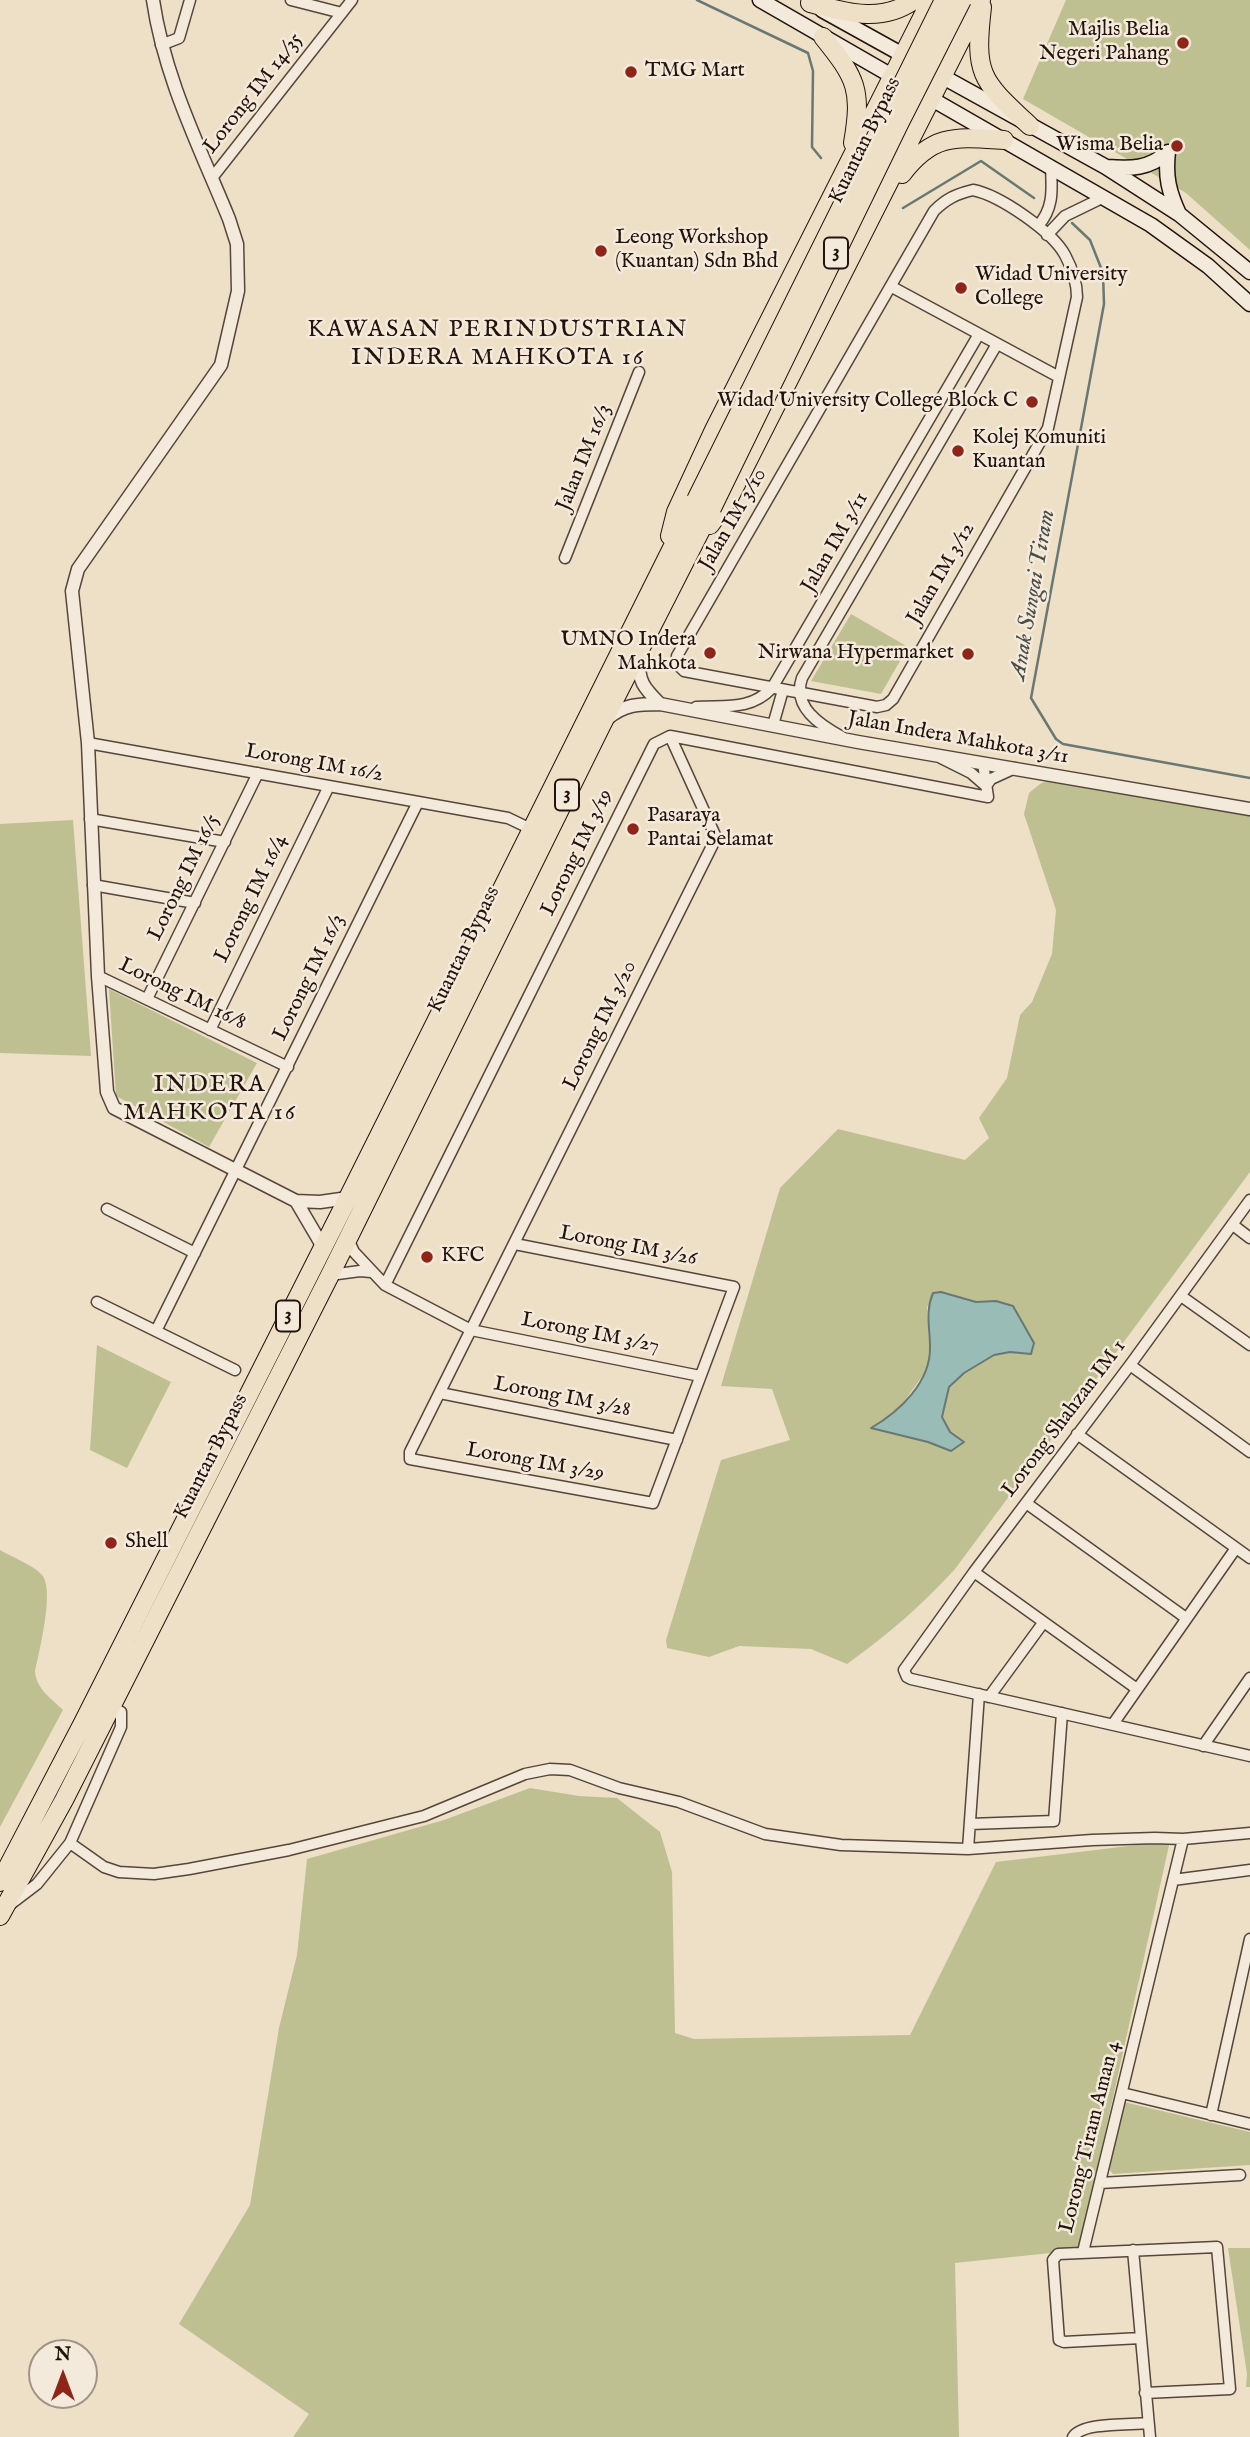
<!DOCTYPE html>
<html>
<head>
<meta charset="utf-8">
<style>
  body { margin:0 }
  #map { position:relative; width:1250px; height:2437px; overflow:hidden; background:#eedfc7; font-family:"IM FELL English",serif }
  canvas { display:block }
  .north { position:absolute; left:28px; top:2339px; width:70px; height:70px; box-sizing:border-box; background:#f4eadb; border:2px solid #a09488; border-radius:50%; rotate:0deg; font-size:19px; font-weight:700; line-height:28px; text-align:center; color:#22130c }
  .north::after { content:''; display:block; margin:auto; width:24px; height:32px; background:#8f2418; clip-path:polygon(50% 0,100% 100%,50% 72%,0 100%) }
</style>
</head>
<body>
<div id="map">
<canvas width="1250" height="2437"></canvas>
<div class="north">N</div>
</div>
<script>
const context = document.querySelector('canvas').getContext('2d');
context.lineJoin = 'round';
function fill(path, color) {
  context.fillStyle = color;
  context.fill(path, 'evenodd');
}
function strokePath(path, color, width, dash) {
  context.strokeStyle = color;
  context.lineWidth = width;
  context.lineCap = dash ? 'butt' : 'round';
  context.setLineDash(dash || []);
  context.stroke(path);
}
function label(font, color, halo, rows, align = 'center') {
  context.font = font + ' "IM FELL English",serif';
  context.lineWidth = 5;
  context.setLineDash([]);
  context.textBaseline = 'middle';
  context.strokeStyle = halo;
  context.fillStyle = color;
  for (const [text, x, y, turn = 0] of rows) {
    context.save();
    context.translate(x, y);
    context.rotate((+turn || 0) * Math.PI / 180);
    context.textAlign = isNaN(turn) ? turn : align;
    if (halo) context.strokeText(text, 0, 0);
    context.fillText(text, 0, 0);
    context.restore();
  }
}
fill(new Path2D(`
  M1066,0H1250V250L1186,193L1023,99Z
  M851,614L908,647L881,694L811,681Z
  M1059,775L1250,810V1172L955,1569C919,1608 890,1633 847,1664L811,1649L739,1646L709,1657L667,1648L666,1640L721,1460L790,1440L772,1389L721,1386L780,1188L838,1129L965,1160L989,1138L979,1118L1007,1078L1020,1015L1032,1002L1052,954L1056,910L1024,814L1029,793L1040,784ZM941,1292L976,1302L996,1301L1013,1306L1021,1321L1031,1354L1010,1352L994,1355L964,1373L949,1387L942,1417L950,1432L964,1442L951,1451L928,1442L872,1428L888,1418L903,1403L928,1368L930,1350L927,1307Z
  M73,820L91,1056L0,1053V824Z
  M109,989L257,1063L209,1147L116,1096Z
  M97,1345L171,1382L127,1468L90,1450Z
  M0,1550C12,1557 33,1565 42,1575C55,1590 39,1652 35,1672C37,1690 51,1698 63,1710L0,1827Z
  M530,1788L579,1796L617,1798L660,1832L672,1872L675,2033L694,2039L910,2035L996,1862L1170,1841L1079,2250L955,2263L959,2437H293L309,2414L179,2324L250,2205L279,2028L297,1955L307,1859L444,1820Z
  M1124,2102L1250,2132V2165L1113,2174L1107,2166Z
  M1228,2248H1250V2387H1246L1247,2374Z`), '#bec092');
const water = new Path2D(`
  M941,1292L976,1302L996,1301L1013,1306L1034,1343L1031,1354L1010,1352L994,1355L964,1373L949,1387L942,1417L950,1432L964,1442L951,1451L928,1442L871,1428C899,1412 931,1382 930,1347C930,1327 925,1312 933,1293Z`);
fill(water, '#99bcb7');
strokePath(water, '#697873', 2);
strokePath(new Path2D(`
  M697,0L808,53L813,71L812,147L821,158
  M903,208L981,161L1034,198
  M1072,223L1090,240L1103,273L1104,304L1031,698L1056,739L1063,744L1250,778`), '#697873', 2.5);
const minor = new Path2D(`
  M291,0L342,13
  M161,45L179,38L190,0
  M212,178L352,0
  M973,190C999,195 1052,231 1065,255C1072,268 1077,283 1077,297L1048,428L893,699L886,705L877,707L684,671L678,665L677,656L934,211C946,199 956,194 973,190Z
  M1038,226C1054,208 1052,190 1051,167
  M1047,235L1065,216L1102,198
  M892,287L1059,377
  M565,558L639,372
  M696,707C725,705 750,711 772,688L979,334
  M773,725L783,690
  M842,737C820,725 792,707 802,678L997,344
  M88,743L508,818L531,829
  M941,758L971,773L986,786
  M986,786L991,779L1015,768
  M90,819L225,842
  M93,885L195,903
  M98,976L288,1067
  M147,999L258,773
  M210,1030L329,786
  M1250,1200L1130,1365L974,1572L904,1670L907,1677L911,1679L1250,1756
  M107,1209L195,1253
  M1233,1225L1250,1238
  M348,1239L354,1252L385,1285L471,1330L700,1376
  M515,1244L734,1287L653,1503L410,1459V1452L714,842L715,835L670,736
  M330,1275L360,1271L371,1272
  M385,1285L654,744L670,736L681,738L988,797L983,763
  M1181,1296L1250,1345
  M97,1302L235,1370
  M156,1331L418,802
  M1130,1365L1250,1452
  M440,1393L677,1440
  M1077,1434L1250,1558
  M1026,1503L1186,1618
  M974,1572L1137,1689
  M989,1697L1043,1623
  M110,1706L121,1712V1727L70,1843L104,1867L119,1872L154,1874L189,1869L289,1850L424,1816L525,1774L550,1769L570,1770L619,1788L679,1802L765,1834L841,1845L968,1849L1092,1840L1155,1838L1183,1839L1250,1833
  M1113,1724L1236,1548
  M1203,1746L1250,1678
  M970,1824L1054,1821L1062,1713
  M968,1849L979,1694
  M1173,1880L1250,1870
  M12,1903L37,1884L70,1843
  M1122,2093L1250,2124
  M1211,2115L1250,1939
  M1100,2183L1240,2175
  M1133,2250L1150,2437
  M1083,2252L1183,1839
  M1141,2338L1064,2342L1059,2340L1053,2260L1058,2254L1217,2247L1230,2389L1145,2393
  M1073,2437C1082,2422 1130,2425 1148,2423`);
const tertiary = new Path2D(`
  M153,0C164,77 200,148 229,219L237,244L238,291L221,365L78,569L72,591L88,743L98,976L107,1092L114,1108L296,1201L320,1202L348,1198
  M638,658C639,682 643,687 660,704
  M607,719C624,704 639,704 660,704L858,742L1250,809
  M296,1201L323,1247`);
const secondary = new Path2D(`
  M760,0L899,80
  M822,10L912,60
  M936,73L1106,167L1179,214L1250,272
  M923,94L1151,225L1208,266L1250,304
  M1168,152C1165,177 1169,192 1179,214
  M1107,167C1131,169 1149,169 1168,152`);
const trunk = new Path2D(`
  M810,3C845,12 881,24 914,0
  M982,7C974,76 981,80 1030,126
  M823,37C857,79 862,90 853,143
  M902,174C933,133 956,137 1004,140
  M710,525L728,500L981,0
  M670,536L676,512L714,430L931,0
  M0,1882L83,1723L348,1198L696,500
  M0,1916L64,1800L330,1275L602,724L712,508`);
strokePath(minor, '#55463b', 13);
strokePath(tertiary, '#55463b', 15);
strokePath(secondary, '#22130c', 17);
strokePath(trunk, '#22130c', 20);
strokePath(minor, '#f4eadb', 10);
strokePath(tertiary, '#f4eadb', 12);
strokePath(secondary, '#f4eadb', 14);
strokePath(trunk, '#eedfc7', 18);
const trunkBridge = new Path2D(`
  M696,500L944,0
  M712,508L899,124L962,0`);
strokePath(trunkBridge, '#22130c', 20, []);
strokePath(trunkBridge, '#eedfc7', 18);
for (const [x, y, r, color] of [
  [1183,43,7,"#8f2418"],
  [631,72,7,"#8f2418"],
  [1177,146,7,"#8f2418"],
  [601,251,7,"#8f2418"],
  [961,288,7,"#8f2418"],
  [1032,402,7,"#8f2418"],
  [958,451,7,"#8f2418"],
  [710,653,7,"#8f2418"],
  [968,654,7,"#8f2418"],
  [633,829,7,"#8f2418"],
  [427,1257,7,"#8f2418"],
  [111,1543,7,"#8f2418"]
]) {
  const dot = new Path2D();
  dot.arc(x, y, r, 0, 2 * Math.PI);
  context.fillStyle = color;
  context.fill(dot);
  strokePath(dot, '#f4eadb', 2.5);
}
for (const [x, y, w] of [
  [836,253,24],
  [567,795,24],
  [288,1316,24]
]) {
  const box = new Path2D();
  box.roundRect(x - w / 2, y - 15.5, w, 31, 5);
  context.fillStyle = '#f4eadb';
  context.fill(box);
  strokePath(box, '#22130c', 2);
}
label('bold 19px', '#22130c', null, [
  ["3",836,253],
  ["3",567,795],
  ["3",288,1316]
]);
label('21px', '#22130c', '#f4eadb', [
  ["Majlis Belia",1169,31,"right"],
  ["Negeri Pahang",1169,55,"right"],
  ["TMG Mart",645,72],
  ["Wisma Belia",1163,146,"right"],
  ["Leong Workshop",615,239],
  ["(Kuantan) Sdn Bhd",615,263],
  ["Widad University",975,276],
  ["College",975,300],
  ["Widad University College Block C",1018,402,"right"],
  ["Kolej Komuniti",972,439],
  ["Kuantan",972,463],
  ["UMNO Indera",696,641,"right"],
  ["Mahkota",696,665,"right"],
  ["Nirwana Hypermarket",954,654,"right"],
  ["Pasaraya",647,817],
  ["Pantai Selamat",647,841],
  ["KFC",441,1257],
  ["Shell",125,1543]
], 'left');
label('21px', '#22130c', '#f4eadb', [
  ["Lorong IM 14/35",254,94,-52],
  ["Kuantan Bypass",866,141,-64],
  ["Jalan IM 16/3",585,458,-68],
  ["Jalan IM 3/10",734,520,-60],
  ["Jalan IM 3/11",836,543,-60],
  ["Jalan IM 3/12",942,574,-60],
  ["Jalan Indera Mahkota 3/11",958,739,10],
  ["Lorong IM 16/2",314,764,10],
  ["Lorong IM 3/19",578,853,-64],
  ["Lorong IM 16/5",185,878,-64],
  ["Lorong IM 16/4",252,899,-64],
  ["Kuantan Bypass",465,950,-64],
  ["Lorong IM 16/3",310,978,-64],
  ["Lorong IM 16/8",182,995,26],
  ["Lorong IM 3/20",601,1026,-64],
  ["Lorong IM 3/26",628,1247,11],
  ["Lorong IM 3/27",590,1334,11],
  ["Lorong IM 3/28",562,1398,11],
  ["Lorong Shahzan IM 1",1065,1419,-53],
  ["Kuantan Bypass",212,1457,-63],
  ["Lorong IM 3/29",535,1463,10],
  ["Lorong Tiram Aman 4",1091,2137,-76]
]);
label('italic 23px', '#4c4e48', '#f4eadb', [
  ["Anak Sungai Tiram",1034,595,-80]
]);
context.letterSpacing = '2px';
label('24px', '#22130c', '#f4eadb', [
  ["KAWASAN PERINDUSTRIAN",498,331],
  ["INDERA MAHKOTA 16",498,359],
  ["INDERA",210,1086],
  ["MAHKOTA 16",210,1114]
]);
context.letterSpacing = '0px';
</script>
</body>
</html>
